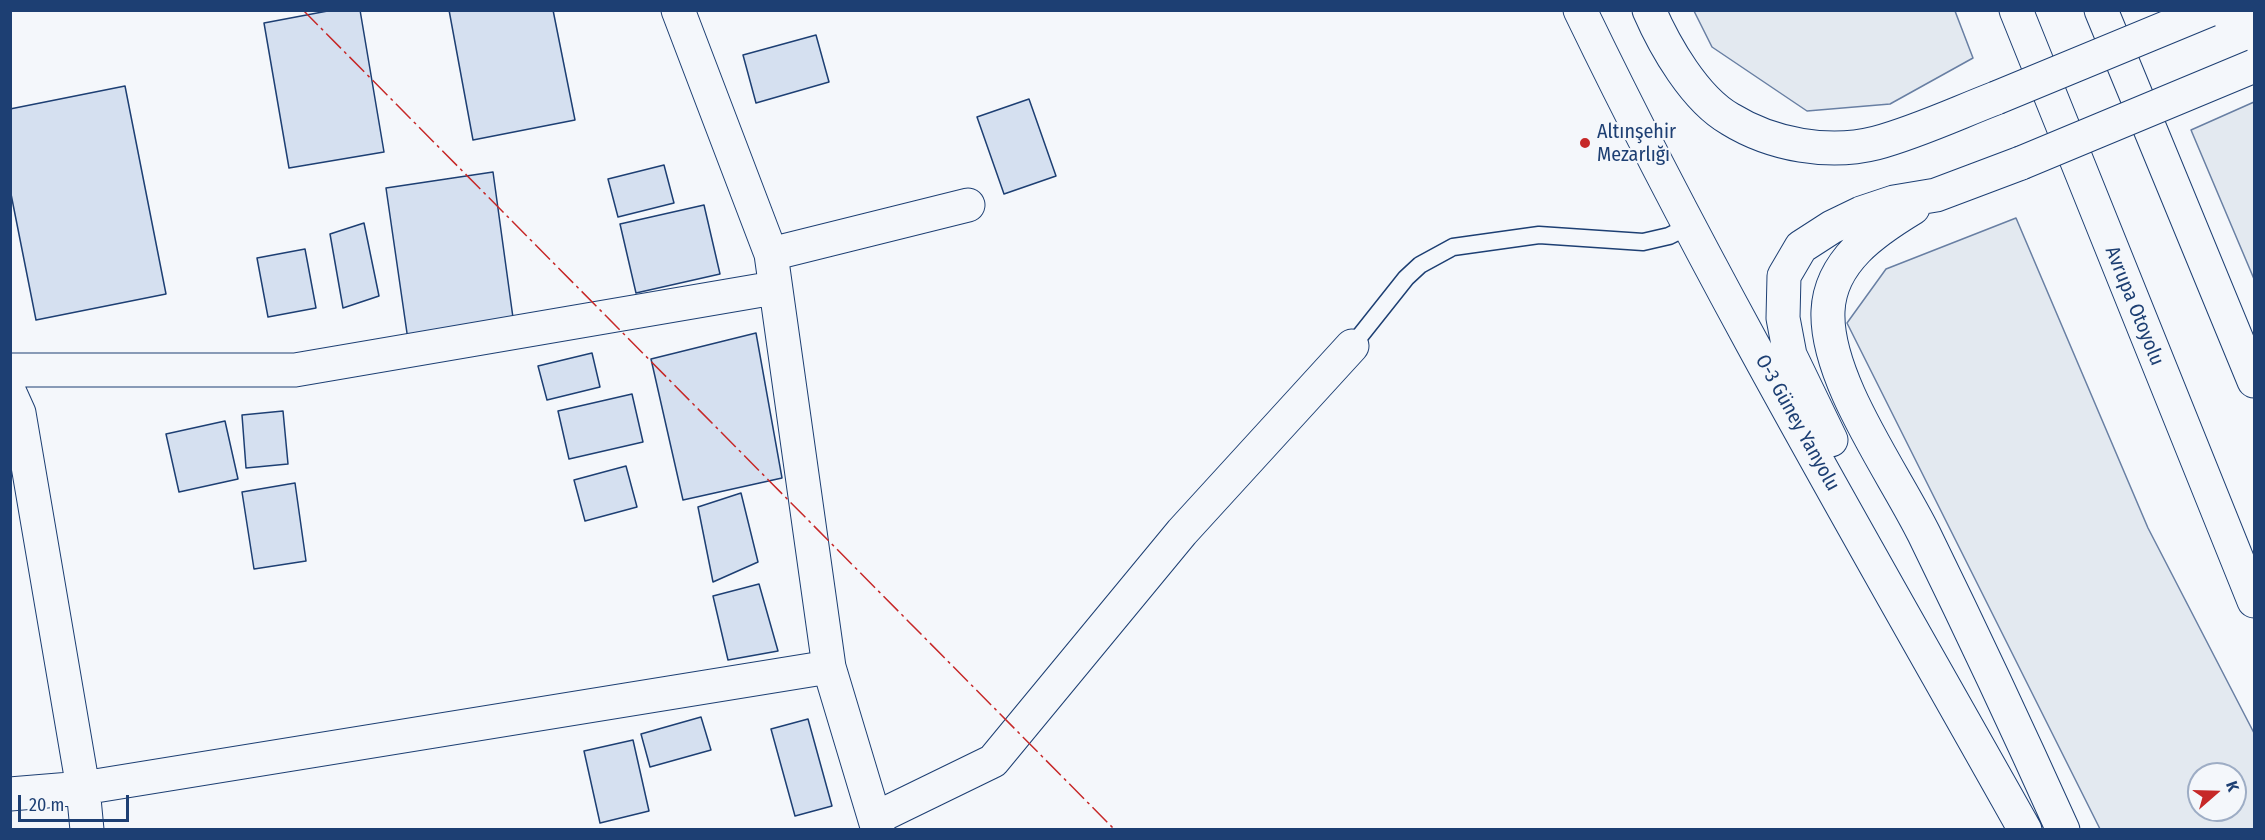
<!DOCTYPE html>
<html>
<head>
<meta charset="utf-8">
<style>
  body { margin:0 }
  #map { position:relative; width:2265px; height:840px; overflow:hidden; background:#f4f7fb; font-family:"Fira Sans Condensed",sans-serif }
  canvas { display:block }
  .frame { position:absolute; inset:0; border:12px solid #1d3f73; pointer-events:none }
  .north { position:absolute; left:2187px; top:762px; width:60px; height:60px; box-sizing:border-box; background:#f4f7fb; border:2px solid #9eadc5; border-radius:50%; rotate:70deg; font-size:16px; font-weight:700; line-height:24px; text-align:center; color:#1d3f73 }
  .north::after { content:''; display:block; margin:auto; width:21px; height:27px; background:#c62828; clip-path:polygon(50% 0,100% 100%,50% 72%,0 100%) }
  .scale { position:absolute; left:18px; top:795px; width:111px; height:27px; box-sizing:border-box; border:3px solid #1d3f73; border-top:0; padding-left:8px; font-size:18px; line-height:21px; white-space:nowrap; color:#1d3f73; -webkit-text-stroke:4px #f4f7fb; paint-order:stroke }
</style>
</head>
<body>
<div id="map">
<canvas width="2265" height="840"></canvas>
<div class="frame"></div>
<div class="north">K</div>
<div class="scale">20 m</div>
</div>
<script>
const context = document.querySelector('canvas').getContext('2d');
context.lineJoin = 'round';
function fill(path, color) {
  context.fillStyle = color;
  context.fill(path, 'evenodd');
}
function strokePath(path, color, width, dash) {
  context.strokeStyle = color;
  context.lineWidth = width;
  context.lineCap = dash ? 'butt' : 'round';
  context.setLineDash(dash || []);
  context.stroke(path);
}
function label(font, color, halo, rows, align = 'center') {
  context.font = font + ' "Fira Sans Condensed",sans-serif';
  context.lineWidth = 4.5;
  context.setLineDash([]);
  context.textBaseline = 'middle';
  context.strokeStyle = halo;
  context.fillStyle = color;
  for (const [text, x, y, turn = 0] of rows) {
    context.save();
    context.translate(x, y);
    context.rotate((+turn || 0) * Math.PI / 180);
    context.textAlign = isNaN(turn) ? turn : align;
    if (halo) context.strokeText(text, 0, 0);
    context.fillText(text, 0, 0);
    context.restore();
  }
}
const green = new Path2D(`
  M1694,11H1955L1973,58L1890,104L1807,111L1712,47Z
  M2254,102V279L2191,130Z
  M2016,218L2148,528L2254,733V829H2100L1847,323L1886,269ZM2199,774H2235V810H2199Z`);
fill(green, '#e3e9f0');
strokePath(green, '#687fa3', 1.5);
const building = new Path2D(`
  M333,10H360L384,152L289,168L264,23Z
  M449,10H553L575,120L473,140Z
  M816,35L829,82L756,103L743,55Z
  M125,86L166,294L36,320L10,189V109Z
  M1029,99L1056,176L1004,194L977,117Z
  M664,165L674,203L618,217L608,179Z
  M493,172L514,325L408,340L386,188Z
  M704,205L720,274L636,293L620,224Z
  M364,223L379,296L343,308L330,234Z
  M305,249L316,308L268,317L257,258Z
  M756,333L782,478L683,500L651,359Z
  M592,353L600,387L547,400L538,366Z
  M632,394L643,442L569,459L558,411Z
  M283,411L288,464L246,468L242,415Z
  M225,421L238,479L179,492L166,434Z
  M626,466L637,507L585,521L574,480Z
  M295,483L306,561L254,569L242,492Z
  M741,493L758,562L713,582L698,507Z
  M759,584L778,651L728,660L713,596Z
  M701,717L711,750L650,767L641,734Z
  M808,719L832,806L795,816L771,729Z
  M633,740L649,811L600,823L584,751Z`);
fill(building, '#d5e0f0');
strokePath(building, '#1d3f73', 1.5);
const service = new Path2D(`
  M1352,346L1406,278L1420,265L1453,247L1539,235L1643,242L1669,236L1689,226`);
const minor = new Path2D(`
  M678,10L771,254L829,667L878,830
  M771,254L968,205
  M10,370H295L774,288
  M10,393L19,413L83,788L87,830
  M10,794L83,788L829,667
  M876,818L993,761L1182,532L1352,346`);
const primary = new Path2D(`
  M1580,10C1715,290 1873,559 2025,830
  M1649,10C1665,47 1695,99 1730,119C1772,145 1829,155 1876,143C1917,132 1957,113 1996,98
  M1913,208C1875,231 1830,261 1828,311C1825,379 1894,473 1924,534C1972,632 2018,730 2063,830
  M1831,440L1790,355L1783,318L1784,276L1801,247L1832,227L1861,213L1894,202L1936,195L2021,163`);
const motorway = new Path2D(`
  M2016,10L2254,601
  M2101,10L2254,381`);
strokePath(service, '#1d3f73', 19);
strokePath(minor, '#1d3f73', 35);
strokePath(primary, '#1d3f73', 35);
strokePath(motorway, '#1d3f73', 35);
strokePath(service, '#f4f7fb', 16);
strokePath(minor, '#f4f7fb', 33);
strokePath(primary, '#f4f7fb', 33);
strokePath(motorway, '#f4f7fb', 33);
const primaryBridge = new Path2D(`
  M1996,98L2209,10
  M2021,163L2254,66`);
strokePath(primaryBridge, '#1d3f73', 35, []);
strokePath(primaryBridge, '#f4f7fb', 33);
strokePath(new Path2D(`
  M303,10L1115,830`), '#c62828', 1.5, [21, 4.5, 3, 4.5]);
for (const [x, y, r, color] of [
  [1585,143,6,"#c62828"]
]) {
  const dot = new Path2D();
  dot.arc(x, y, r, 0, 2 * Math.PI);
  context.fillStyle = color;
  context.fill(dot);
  strokePath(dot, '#f4f7fb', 2);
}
label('20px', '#1d3f73', '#f4f7fb', [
  ["Altınşehir",1597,132],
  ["Mezarlığı",1597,155]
], 'left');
label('20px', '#1d3f73', '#f4f7fb', [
  ["Avrupa Otoyolu",2134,306,68],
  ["O-3 Güney Yanyolu",1797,423,61]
]);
</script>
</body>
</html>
